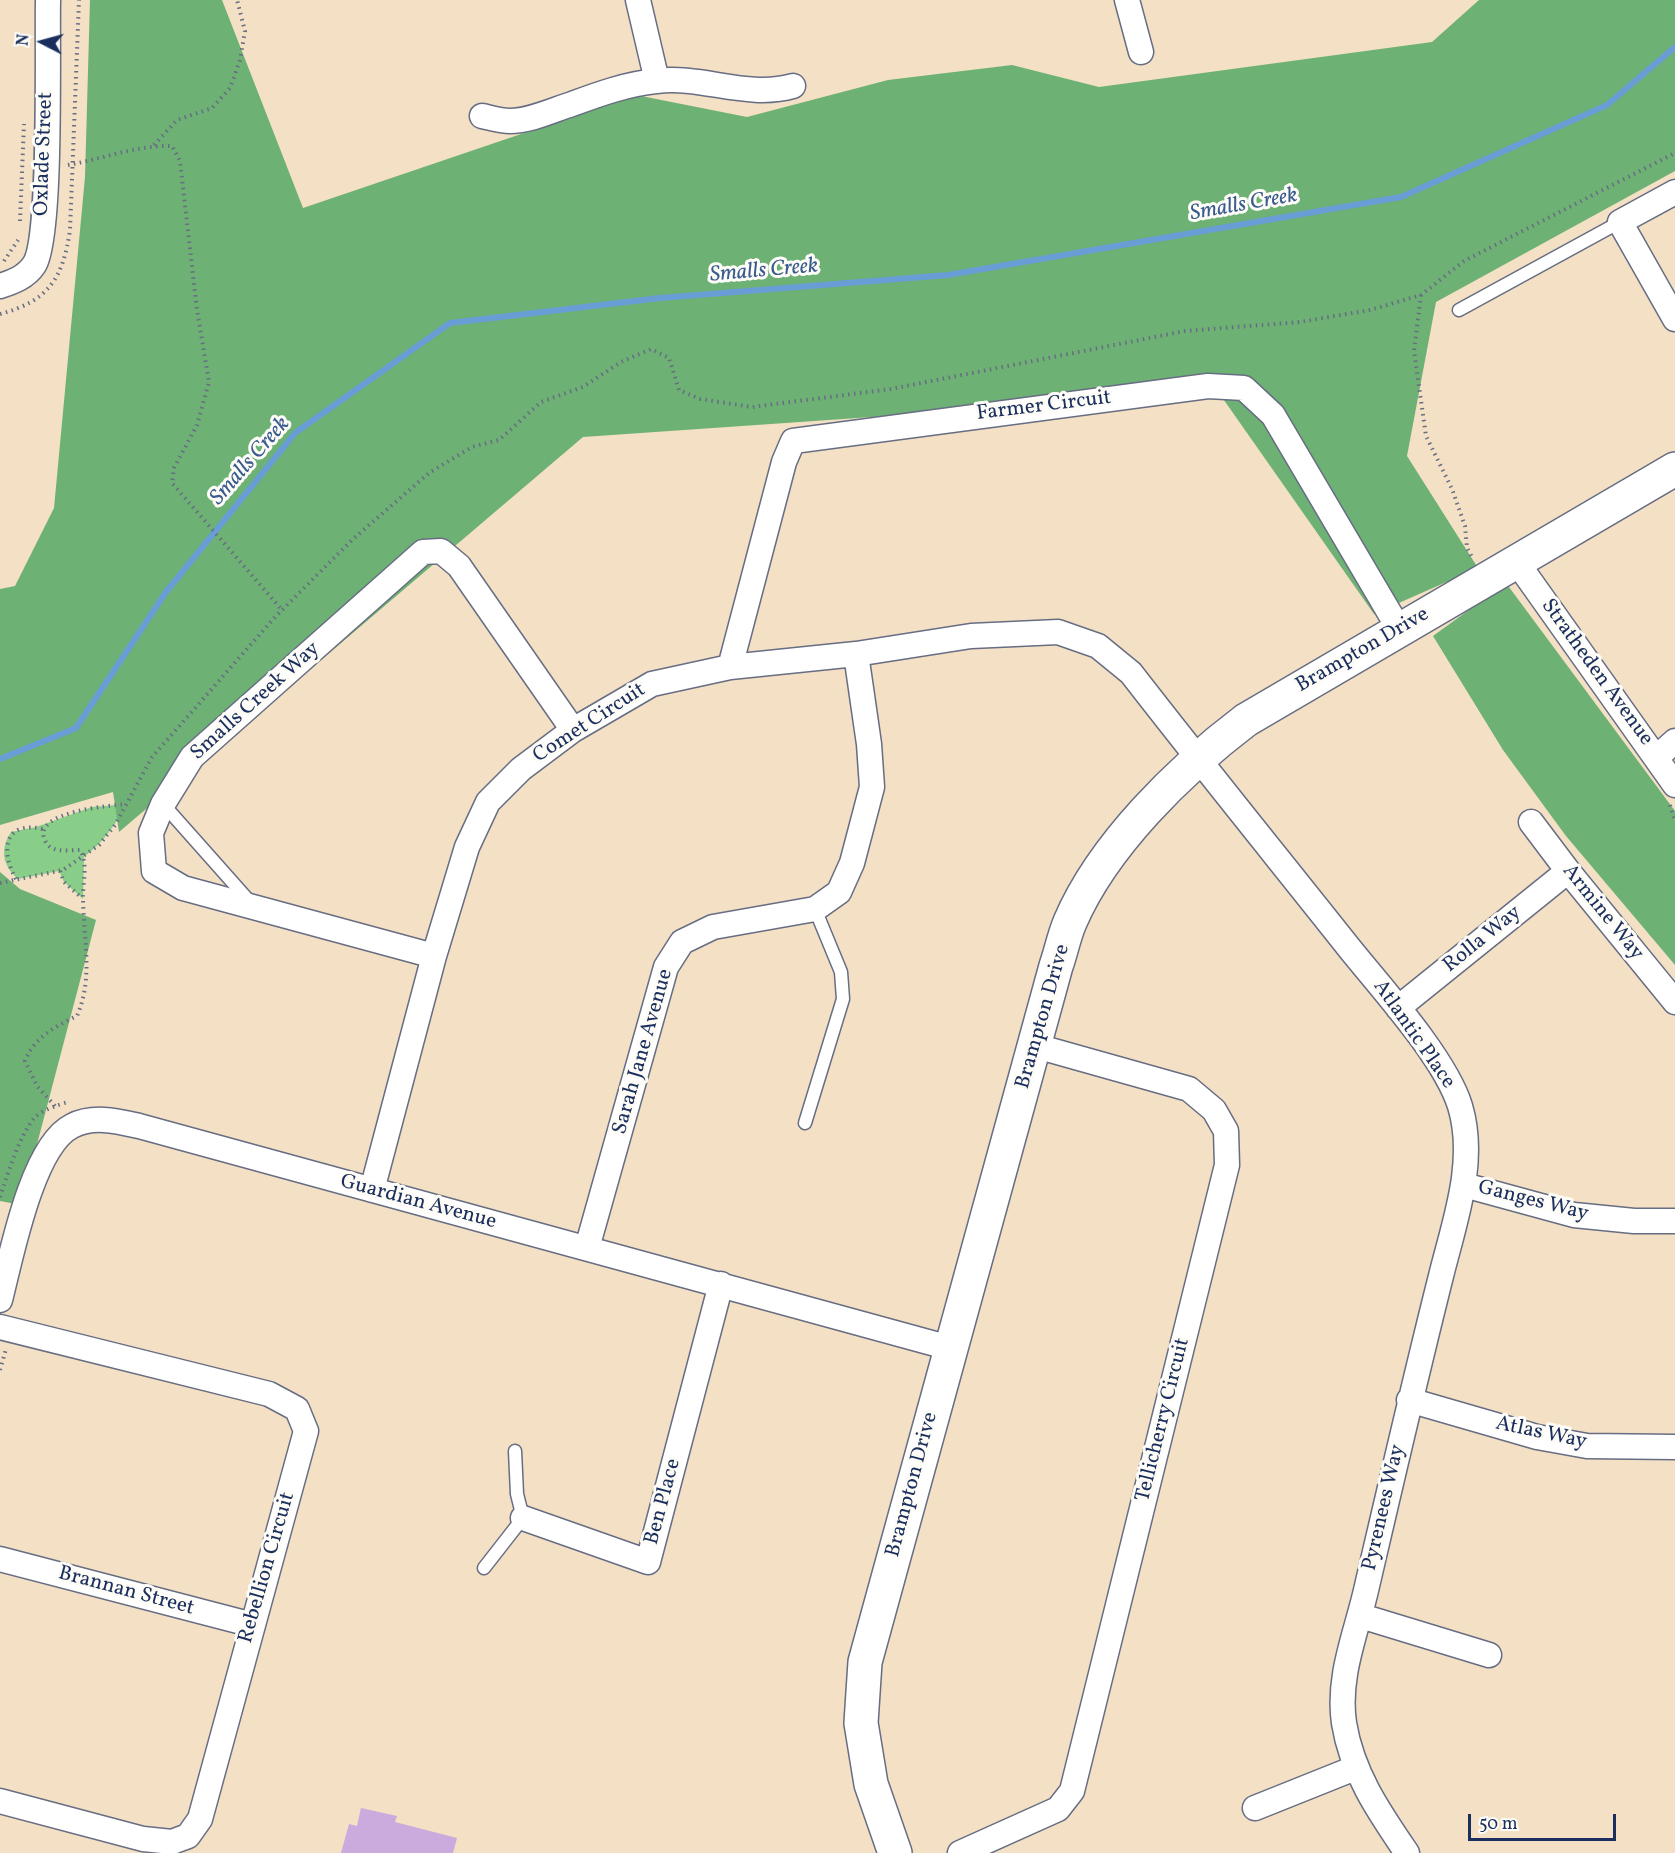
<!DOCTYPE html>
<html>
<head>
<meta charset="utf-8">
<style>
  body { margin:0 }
  #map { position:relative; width:1675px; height:1853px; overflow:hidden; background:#f3e0c5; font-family:Vollkorn,serif }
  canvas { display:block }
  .north { position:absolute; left:12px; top:12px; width:60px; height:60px; -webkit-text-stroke:4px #fdfcf7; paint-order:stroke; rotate:276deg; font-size:16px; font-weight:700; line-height:24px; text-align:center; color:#1b2f5e }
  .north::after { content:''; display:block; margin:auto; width:21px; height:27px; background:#1b2f5e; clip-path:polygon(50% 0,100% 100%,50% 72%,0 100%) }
  .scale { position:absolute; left:1468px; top:1814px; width:148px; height:27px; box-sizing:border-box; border:3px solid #1b2f5e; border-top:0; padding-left:8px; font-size:18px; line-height:21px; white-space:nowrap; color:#1b2f5e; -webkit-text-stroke:4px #fdfcf7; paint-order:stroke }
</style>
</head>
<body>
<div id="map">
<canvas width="1675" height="1853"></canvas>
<div class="north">N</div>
<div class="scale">50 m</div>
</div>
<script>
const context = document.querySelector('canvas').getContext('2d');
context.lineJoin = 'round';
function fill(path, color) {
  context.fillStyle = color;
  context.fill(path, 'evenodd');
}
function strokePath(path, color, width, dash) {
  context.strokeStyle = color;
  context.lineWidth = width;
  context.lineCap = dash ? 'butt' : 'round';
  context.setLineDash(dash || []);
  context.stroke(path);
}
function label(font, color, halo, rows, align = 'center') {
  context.font = font + ' Vollkorn,serif';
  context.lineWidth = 6;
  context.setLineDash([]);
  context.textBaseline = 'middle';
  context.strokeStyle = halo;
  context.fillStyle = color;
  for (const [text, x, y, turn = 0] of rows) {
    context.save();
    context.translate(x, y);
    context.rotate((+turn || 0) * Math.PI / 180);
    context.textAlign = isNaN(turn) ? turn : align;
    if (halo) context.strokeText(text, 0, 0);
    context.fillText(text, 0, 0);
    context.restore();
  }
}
fill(new Path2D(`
  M127,804C115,825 104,842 84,857L83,899L64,882L59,871L18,879C2,865 0,849 11,832L36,827L92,807Z`), '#88ce88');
fill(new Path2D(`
  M90,0H222L303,208L636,95L747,117L888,80L1012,65L1099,87L1432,42L1479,0H1675V171L1436,302L1407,456L1478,568L1374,614L1219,393L583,437L119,832L113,792L0,825V589L15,586L54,508L85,177Z
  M1506,583L1675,811V965L1566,836L1503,750L1433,636Z
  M0,872L20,889L96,920L21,1205L0,1201Z`), '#6eb174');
strokePath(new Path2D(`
  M0,759L76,728L166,592L295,433L450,323L660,298L948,275L1401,197L1607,105L1675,47`), '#699dd5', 6);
fill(new Path2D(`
  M361,1808L397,1816L395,1822L457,1838L453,1853H341L349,1824L357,1826Z`), '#cbaadd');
const lane = new Path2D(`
  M1459,310L1620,222
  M163,804L250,902
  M805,1123L843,999L841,972L815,909
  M484,1568L523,1518L517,1494L515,1451`);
const street = new Path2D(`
  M638,0L657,81
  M1127,0L1141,52
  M482,116C491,118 501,121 510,121C530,121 553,110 572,104C599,94 627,84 656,81C702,75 747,99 793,86
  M1675,192L1620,222L1675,319
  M0,286C13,282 26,277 34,265C52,239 47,44 48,0
  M1516,561L1675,785
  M730,667L784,462L793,441L1208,386L1244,388L1273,415L1399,629
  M1656,758L1675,741
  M1531,822L1568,871L1675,1002
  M434,956L183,888L154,871L151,833L163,804L192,757L423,552L441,551L459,566L573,730
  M1398,1008L1568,871
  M1464,1185L1574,1215L1634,1221H1675
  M372,1190L434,956L467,847L488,802L521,769L573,730L652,684L730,667L856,654L971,636L1058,632L1098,646L1131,673C1203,766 1277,857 1350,949C1383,990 1445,1058 1460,1106C1477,1162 1454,1223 1441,1276C1415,1379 1391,1483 1367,1586C1357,1632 1337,1675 1344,1723C1352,1773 1379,1812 1407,1853
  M587,1248L666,967L682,942L713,927L815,909L839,892L852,863L872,787L869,744L856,654
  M0,1300C11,1257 32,1146 72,1126C93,1115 117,1121 139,1126L950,1348
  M0,1327L269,1394L297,1409L306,1431L200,1819L188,1836L172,1842L143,1839L0,1801
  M1409,1400L1537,1437L1587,1446L1675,1447
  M523,1518L648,1562L721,1284
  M0,1559L253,1625
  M1361,1616L1489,1655
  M1255,1808L1355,1768
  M960,1853L1058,1809L1072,1791L1227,1165L1226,1131L1214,1110L1189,1089L1036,1046`);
const secondary = new Path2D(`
  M895,1853L871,1784L861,1723L865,1662L1056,966C1061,952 1064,936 1070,922C1103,845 1180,770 1246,720L1675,469`);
strokePath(lane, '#676d82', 15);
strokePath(street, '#676d82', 27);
strokePath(secondary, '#676d82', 36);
strokePath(new Path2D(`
  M154,145L177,120L212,108L230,88L240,60L245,31L237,0
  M68,165C102,159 137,145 172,146L180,161L197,310L209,382L197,425L174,468L172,483L282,610
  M20,221L24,124
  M4,261L18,240
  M1421,295L1414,351L1426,436L1452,489L1465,526L1467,548L1473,559
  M0,314C49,301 63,278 70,230L79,0
  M1670,805L1675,821
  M60,871L64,882L82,898
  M16,879C0,851 4,820 43,829
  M0,883L63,870L99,845L115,825L152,757L276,616L353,539L429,473L472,447L499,440L541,402L583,387L621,362L651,349L669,358L679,390L700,399L752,407L891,389L1185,331L1300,322L1370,310L1421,295L1464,261L1675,153
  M55,1106L37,1086L25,1061C34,1038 55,1026 77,1016C94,977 83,937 83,896C83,882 88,862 80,850C66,850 49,854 44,838C36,811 109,806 126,804
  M0,1197C8,1173 19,1137 34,1118C42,1110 58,1105 68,1102
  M0,1370L6,1349`), '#676d82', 4, [1.5, 4.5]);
strokePath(lane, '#fff', 12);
strokePath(street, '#fff', 24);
strokePath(secondary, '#fff', 33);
label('21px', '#1b2f5e', '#fdfcf7', [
  ["Oxlade Street",45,154,-88],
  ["Farmer Circuit",1044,407,-7],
  ["Brampton Drive",1363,651,-30],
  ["Stratheden Avenue",1596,673,54],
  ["Smalls Creek Way",256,702,-42],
  ["Comet Circuit",590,724,-33],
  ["Armine Way",1602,913,51],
  ["Rolla Way",1483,940,-39],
  ["Brampton Drive",1044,1017,-74],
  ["Atlantic Place",1413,1035,55],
  ["Sarah Jane Avenue",644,1052,-74],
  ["Ganges Way",1533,1202,14],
  ["Guardian Avenue",418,1203,15],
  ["Tellicherry Circuit",1164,1420,-76],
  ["Atlas Way",1541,1434,12],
  ["Brampton Drive",913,1485,-75],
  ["Ben Place",664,1502,-75],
  ["Pyrenees Way",1385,1508,-77],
  ["Rebellion Circuit",268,1568,-74],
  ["Brannan Street",126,1592,15]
]);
label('italic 22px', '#3a5b8e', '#fdfcf7', [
  ["Smalls Creek",1244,206,-10],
  ["Smalls Creek",764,272,-5],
  ["Smalls Creek",251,462,-49]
]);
</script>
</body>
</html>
